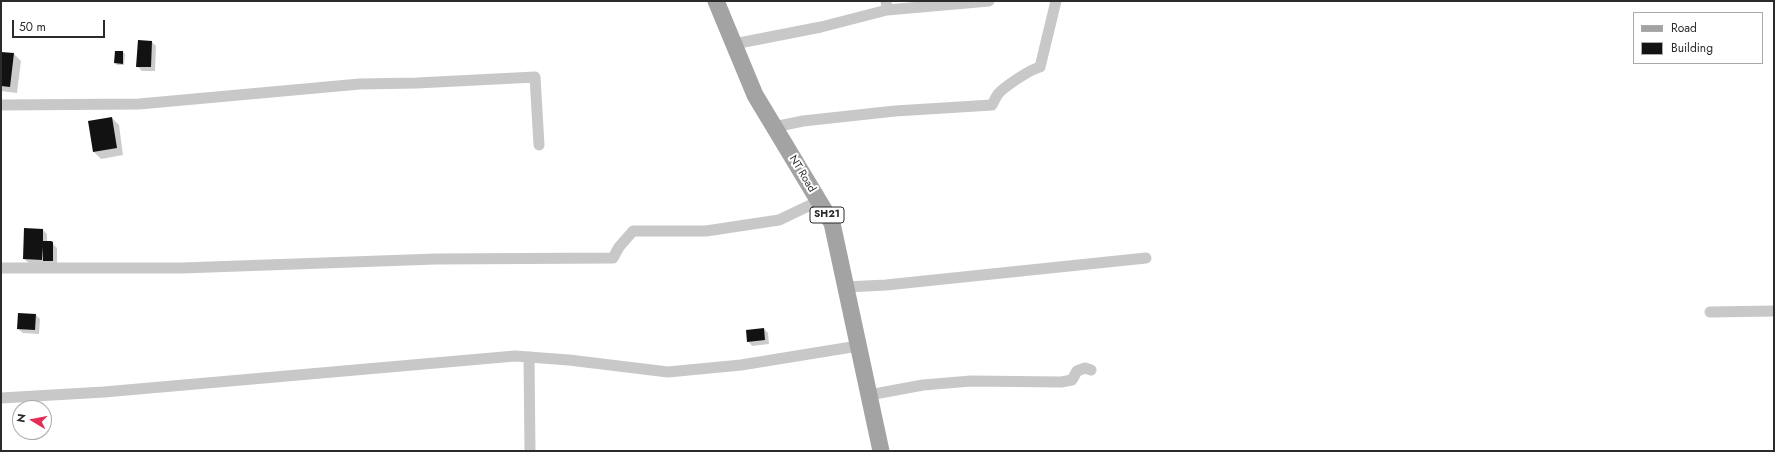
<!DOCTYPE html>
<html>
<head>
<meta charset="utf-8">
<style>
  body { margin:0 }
  #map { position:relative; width:1775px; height:452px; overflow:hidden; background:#fff; font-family:Jost,sans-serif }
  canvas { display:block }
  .frame { position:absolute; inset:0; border:2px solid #2b2b2b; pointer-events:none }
  .legend { position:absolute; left:1633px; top:12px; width:130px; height:52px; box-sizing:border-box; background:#fff; border:1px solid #aaa; margin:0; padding:5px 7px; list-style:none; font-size:12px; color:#2b2b2b }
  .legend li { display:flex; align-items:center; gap:8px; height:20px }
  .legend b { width:20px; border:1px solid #aaa }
  .north { position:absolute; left:12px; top:400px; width:40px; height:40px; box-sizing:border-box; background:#fff; border:1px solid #aaa; border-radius:50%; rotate:280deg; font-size:11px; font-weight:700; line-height:16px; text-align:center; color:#2b2b2b }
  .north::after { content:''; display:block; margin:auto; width:14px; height:18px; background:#e22e56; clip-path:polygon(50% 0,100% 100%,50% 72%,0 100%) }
  .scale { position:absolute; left:12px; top:20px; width:93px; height:18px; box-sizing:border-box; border:2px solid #2b2b2b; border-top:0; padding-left:5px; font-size:12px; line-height:14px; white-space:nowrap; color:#2b2b2b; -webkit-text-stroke:3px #fff; paint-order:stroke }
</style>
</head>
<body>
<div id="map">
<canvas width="1775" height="452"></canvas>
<div class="frame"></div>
<ul class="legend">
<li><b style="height:5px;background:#a3a3a3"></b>Road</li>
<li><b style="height:11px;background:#121212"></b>Building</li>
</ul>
<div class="north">N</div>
<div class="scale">50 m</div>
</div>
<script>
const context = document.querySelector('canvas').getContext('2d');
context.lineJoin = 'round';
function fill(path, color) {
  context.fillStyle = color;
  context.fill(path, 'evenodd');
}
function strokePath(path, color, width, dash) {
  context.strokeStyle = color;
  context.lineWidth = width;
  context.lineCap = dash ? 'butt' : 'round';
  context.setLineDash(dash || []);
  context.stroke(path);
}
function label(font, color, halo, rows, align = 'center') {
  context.font = font + ' Jost,sans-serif';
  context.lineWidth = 4;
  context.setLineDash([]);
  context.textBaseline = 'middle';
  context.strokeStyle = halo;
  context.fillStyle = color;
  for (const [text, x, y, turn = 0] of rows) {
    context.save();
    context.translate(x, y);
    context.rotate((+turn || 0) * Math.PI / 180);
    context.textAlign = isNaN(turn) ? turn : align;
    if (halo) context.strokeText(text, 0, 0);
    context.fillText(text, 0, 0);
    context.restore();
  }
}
fill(new Path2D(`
  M152,42L156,46L155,71H142L137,66Z
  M123,52L125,54L124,65H117L115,63Z
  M1,53L14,54L21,61L17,93L1,91Z
  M112,118L119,125L123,155L101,159L94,152Z
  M43,230L47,234V242H51L57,248V265L29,263L24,259Z
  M36,315L40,319L39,334L23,333L18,329Z
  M764,329L768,333L769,344L752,346L748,341Z`), '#0003');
fill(new Path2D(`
  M138,40L152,41L151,67H136Z
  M115,51H123V64L114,63Z
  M1,52L14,53L10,87L1,86Z
  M112,117L117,148L93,152L88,121Z
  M24,228L43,229V241H51L53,242V261H43V247L42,260L23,259Z
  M18,313L36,314L35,330L17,329Z
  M764,328L765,340L747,342L746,330Z`), '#121212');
strokePath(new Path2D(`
  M887,10L989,1
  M734,44L821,27L887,10L886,1
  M1,105L139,104L360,84L417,83L535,77L539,145
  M774,127L803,121L895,111L992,105C994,101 996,97 998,94C1005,86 1031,69 1040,67L1056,1
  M1,268H182L436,259L613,258L619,247L633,231H706L779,220L819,201
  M846,287L886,285L1146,258
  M1710,312L1774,311
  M529,357L530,451
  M869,395L923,385L971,381L1061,382L1072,380L1077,371L1085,368L1091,370
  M1,398L104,392L515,356L569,360L668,372L741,365L858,346`), '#c8c8c8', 11);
strokePath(new Path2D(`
  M716,1L755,95L832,223L881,451`), '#a3a3a3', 17);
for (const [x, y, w] of [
  [827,215,34]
]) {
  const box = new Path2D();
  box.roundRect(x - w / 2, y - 8, w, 16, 3);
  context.fillStyle = '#fff';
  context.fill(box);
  strokePath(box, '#2b2b2b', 1);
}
label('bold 10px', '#2b2b2b', null, [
  ["SH21",827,215]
]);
label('11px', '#2b2b2b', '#fff', [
  ["NT Road",802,174,59]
]);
</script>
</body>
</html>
